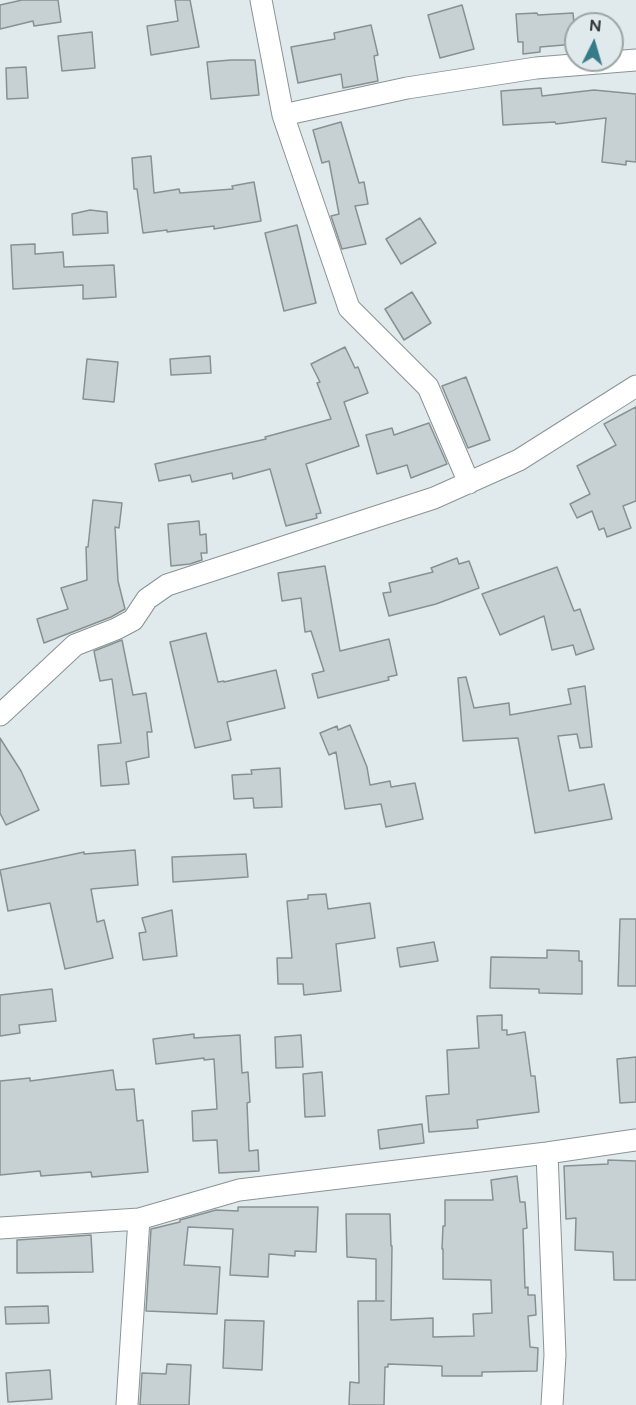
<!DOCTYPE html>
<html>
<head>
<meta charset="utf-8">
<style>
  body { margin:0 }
  #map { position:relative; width:636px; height:1405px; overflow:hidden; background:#e0eaec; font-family:Figtree,sans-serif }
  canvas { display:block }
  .north { position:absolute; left:564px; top:12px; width:60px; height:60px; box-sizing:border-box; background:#e0eaec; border:2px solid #9ca4a5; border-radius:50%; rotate:5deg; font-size:16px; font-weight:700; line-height:24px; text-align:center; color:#363a3b }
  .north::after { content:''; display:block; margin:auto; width:21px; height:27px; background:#367c88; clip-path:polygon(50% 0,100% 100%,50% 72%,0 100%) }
</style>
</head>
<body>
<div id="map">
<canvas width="636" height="1405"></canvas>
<div class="north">N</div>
</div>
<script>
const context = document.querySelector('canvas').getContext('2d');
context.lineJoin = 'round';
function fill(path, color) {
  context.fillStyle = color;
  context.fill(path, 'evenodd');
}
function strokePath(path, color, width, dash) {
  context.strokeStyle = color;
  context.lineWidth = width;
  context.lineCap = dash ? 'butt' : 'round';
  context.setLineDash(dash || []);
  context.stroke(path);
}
const building = new Path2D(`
  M22,0H58L61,22L34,26L33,21L0,29V5Z
  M175,0H190L199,47L151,55L147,26L178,21Z
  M462,5L474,49L440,58L428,15Z
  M537,13L538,15L573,13L576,44L540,47V52L523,54V42H518L516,14Z
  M371,25L378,55L374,56L378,81L343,88L341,74L298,83L291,47L335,39L334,33Z
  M92,32L95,68L62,71L58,36Z
  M231,60H255L259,95L211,99L207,62Z
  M26,67L28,98L7,99L6,68Z
  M541,88L542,96L594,90L636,94V162L626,161V165L602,162L606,118L556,124L555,122L503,125L501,91Z
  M341,122L359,183L364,182L368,204L355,206L366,244L342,249L331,216L339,214L329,161L322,163L313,130Z
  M151,156L154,193L179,189L180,193L233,189L232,186L254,182L261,221L214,229V226L167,232V230L143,233L137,189H134L132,158Z
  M90,210L107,212L108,233L73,235L72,214Z
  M420,218L436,243L401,264L386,239Z
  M297,225L316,303L284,311L265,233Z
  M35,244V254L63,252L64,267L114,265L116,297L83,299V285L13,289L11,245Z
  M412,292L431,323L404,340L385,309Z
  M345,347L355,368L358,367L368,393L344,402L359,446L306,464L321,513L316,514L317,518L286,526L270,469L233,479L232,473L192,482L190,475L159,481L155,464L266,439L265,437L331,419L317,383L320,382L311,364Z
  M210,356L211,373L171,375L170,359Z
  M87,359L118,362L114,402L83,399Z
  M466,377L490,440L468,448L442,386Z
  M636,407V501L623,506L631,528L607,537L604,528L599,530L592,511L577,518L570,504L590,494L577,466L616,445L604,424Z
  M429,423L447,464L411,478L407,465L377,474L366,435L392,428L394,435Z
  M93,500L122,503L119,528L115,527L118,581L125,609L111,617L44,643L37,619L68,609L61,588L87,580L86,547H88Z
  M199,521L200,535L206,534L207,553H201L202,560L190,564L171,566L168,524Z
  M457,558L459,564L469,561L479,588L436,604L389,616L383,593L391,592L389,583L433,572L431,568Z
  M325,566L340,651L389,639L397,675L388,677L389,680L318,698L312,674L324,671L311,631L305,632L301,598L282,601L278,573Z
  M557,567L574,611L580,609L594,649L576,655L573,645L552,650L544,616L500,635L482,594Z
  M206,633L218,682L224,681V682L276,670L285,708L227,722L231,740L195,748L170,642Z
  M122,640L133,695L146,693L152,732H147L149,757L126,762L129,784L101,786L98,745L121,743L112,679L100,681L94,651Z
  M466,677L474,708L509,703L510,715L571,704L568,689L585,686L592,747L580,748L577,734L558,736L569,791L604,784L612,819L535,833L518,738L463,741L458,678Z
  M350,725L367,767L370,785L390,781L391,787L415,783L423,819L386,827L381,804L345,809L336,752L329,755L320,733L337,726L338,730Z
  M0,738L21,771L39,810L6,825L0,813Z
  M280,768L282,807L254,808L253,798L234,799L232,775L252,774L251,770Z
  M135,850L138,885L91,889L97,922L104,920L113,958L65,969L50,903L8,911L0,870L84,852V854Z
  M246,854L248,877L173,882L172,857Z
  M326,894L328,909L370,903L375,938L336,944L341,991L304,995L303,984H278L277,958H292L287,901L308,899V895Z
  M172,910L177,956L143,960L139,933L146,932L142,918Z
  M620,919H636V986H618Z
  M434,942L438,961L400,967L397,948Z
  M547,950L579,951V961H582V994L539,993V989L490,988L491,957L547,958Z
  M52,989L56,1021L19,1025L20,1033L0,1036V995Z
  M502,1015V1030H507V1035L525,1032L531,1076H535L539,1112L477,1120L478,1128L429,1132L426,1096L449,1094L447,1050L479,1048L477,1016Z
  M194,1034V1038L240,1035L242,1073L248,1072L250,1102L247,1103L249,1151L258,1150L259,1171L219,1173L217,1140L193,1141L192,1111L217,1109L214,1059L204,1060V1058L156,1064L153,1039Z
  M301,1035L303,1067L276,1068L275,1037Z
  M636,1057V1102L620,1103L617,1059Z
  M113,1070L116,1090L134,1089L137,1121L143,1120L148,1172L92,1177L91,1172L41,1176L40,1171L0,1175V1081L30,1078V1081Z
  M322,1072L325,1116L305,1117L303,1074Z
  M422,1124L424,1143L380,1149L378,1130Z
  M608,1160L636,1161V1280H614L613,1252L575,1250L576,1218L566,1219L564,1166L608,1164Z
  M517,1176L520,1202H525L527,1228L523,1229L525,1288L528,1287V1295H535L536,1315L528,1316L530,1347L538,1348L537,1371L482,1372V1376H442V1366L388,1364V1367H385L384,1405H349L350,1382L359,1383L358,1301H384H376V1259L347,1257L346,1214H390L391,1246H392L391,1320L433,1318V1337L474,1336L473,1314L492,1313L491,1280L443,1279V1249H442L443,1226H445V1200H493L491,1180Z
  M238,1207H318L316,1252L295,1251V1256L269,1254L268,1277L230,1275L233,1229L188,1227L184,1265L220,1267L217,1314L146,1311L151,1229L180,1222V1220L216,1210L238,1211Z
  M91,1235L93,1272L17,1273V1240Z
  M48,1306L49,1323L6,1324L5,1307Z
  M225,1320L264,1321L262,1370L223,1368Z
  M167,1364L191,1365L189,1405H140L142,1373L166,1374Z
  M50,1370L52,1399L8,1402L6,1373Z`);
fill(building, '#c7d0d2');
strokePath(building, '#889192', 1.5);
const minor = new Path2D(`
  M261,0L283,115L349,308L428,387L469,483
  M283,115L407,88L536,68L636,60
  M0,715L75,645L116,629L133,620L147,599L167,585L434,498L519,460L636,386
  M547,1153L555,1355L552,1405
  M0,1228L139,1219L239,1190L547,1153L636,1140
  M127,1405L139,1219`);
strokePath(minor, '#8a9395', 23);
strokePath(minor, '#fff', 21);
</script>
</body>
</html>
